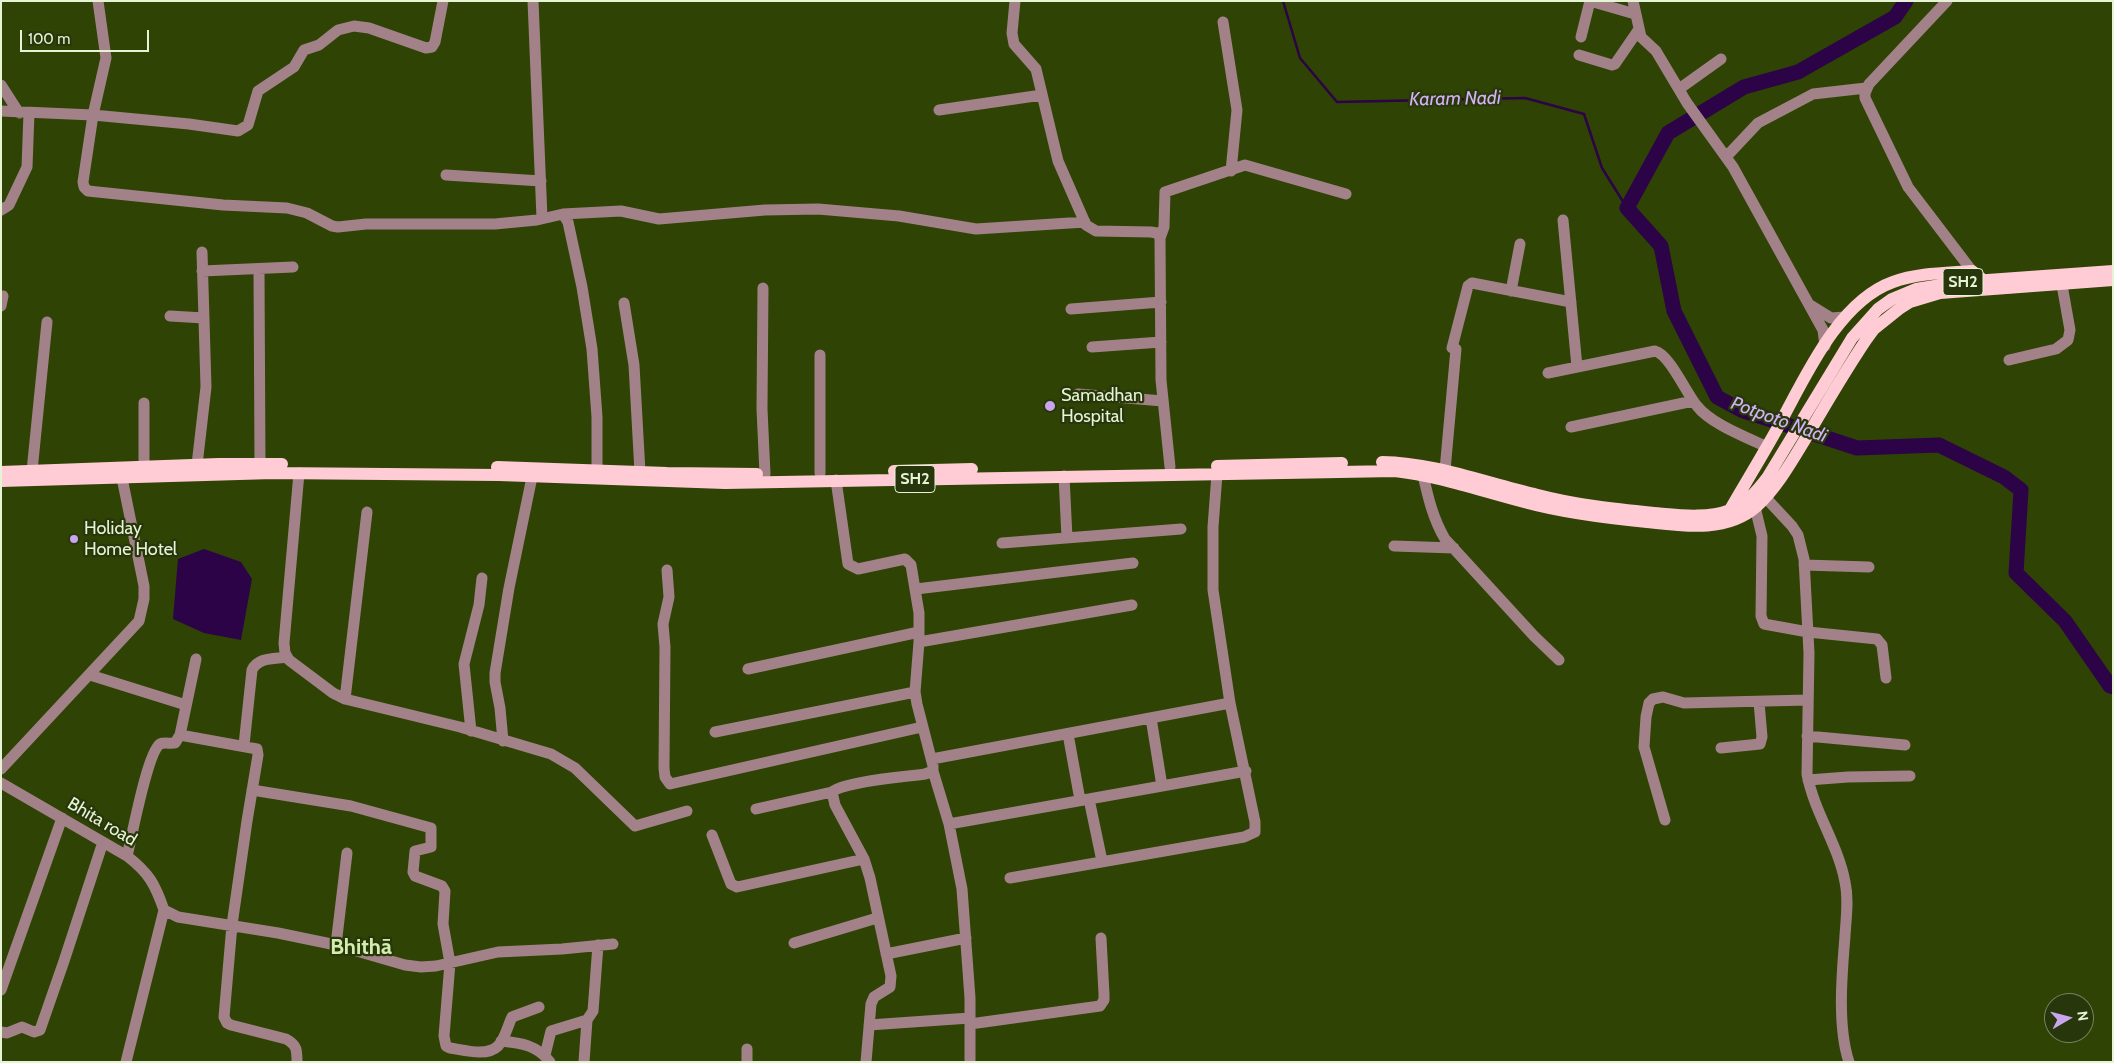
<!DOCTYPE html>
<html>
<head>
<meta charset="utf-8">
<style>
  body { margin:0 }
  #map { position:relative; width:2114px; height:1063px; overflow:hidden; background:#2f4305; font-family:Cabin,sans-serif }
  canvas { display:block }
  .frame { position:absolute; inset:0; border:2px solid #e6f4d5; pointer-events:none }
  .north { position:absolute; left:2044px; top:993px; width:50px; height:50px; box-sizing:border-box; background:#28370b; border:1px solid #74835c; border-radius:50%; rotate:82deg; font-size:14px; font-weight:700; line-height:20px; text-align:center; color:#e6f4d5 }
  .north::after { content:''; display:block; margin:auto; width:18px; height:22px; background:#c9a5ee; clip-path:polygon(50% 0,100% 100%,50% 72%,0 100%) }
  .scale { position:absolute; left:20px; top:30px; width:129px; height:22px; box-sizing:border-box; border:2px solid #e6f4d5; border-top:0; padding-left:6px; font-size:15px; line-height:18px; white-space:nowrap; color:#e6f4d5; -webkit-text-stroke:4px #28370b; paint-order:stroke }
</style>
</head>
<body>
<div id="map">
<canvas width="2114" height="1063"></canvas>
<div class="frame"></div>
<div class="north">N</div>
<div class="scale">100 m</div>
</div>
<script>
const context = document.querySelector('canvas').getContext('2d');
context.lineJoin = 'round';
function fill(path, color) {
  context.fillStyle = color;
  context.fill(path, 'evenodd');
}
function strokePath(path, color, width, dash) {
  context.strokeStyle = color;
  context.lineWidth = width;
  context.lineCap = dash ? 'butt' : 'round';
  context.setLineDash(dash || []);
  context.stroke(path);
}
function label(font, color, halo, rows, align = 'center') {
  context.font = font + ' Cabin,sans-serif';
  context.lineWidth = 4.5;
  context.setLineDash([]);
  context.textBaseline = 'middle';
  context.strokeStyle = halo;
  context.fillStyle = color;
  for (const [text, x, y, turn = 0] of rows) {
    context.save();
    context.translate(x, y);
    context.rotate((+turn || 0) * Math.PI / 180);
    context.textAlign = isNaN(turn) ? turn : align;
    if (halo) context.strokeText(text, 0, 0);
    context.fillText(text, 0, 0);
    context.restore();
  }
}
fill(new Path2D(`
  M204,549L241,562L252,579L241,640L204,633L173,619L178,559Z`), '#2c0346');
strokePath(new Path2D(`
  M1283,1L1300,58L1337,102L1525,98L1584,114L1602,168L1627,208`), '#2c0346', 2.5);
strokePath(new Path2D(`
  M1906,1L1895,17L1798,72L1744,87L1668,133L1627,208L1661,246L1674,311L1717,397L1741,410L1857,448L1939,445L2004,477L2021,490L2016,573L2065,621L2110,686L2113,687`), '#2c0346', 15);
strokePath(new Path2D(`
  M98,1L106,58L93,115L83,182L84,187L88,191L223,205L287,208L307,213L332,226L338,227L366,224H495L537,220L563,214L568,222L582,287L592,349L597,417V470
  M533,1L542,218
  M1015,1L1012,33L1014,44L1036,69L1058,161L1086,225L1096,231L1151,232L1157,233L1160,238L1161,380L1170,467
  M1590,1L1635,14
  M1633,1L1641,37L1656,51L1687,103L1733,167L1823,330L1825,346
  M1947,1L1869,84L1865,93V98L1908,187L1972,271
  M1223,22L1237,110L1231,171
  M1581,37L1590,1
  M1579,55L1612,65L1615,64L1639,29
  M1,85L19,113
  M1679,89L1721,59
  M939,110L1042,95
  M1,111L93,115L189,124L238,131L248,125L258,91L294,67L304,50L319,45L338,30L354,26L369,28L426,48L432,47L435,42L443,1
  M1726,157L1758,123L1813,94L1866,88
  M446,175L541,181
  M1,210L9,205L27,167L29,113
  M563,214L621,211L659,219L765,210L818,209L899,216L976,229L1085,222
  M1563,220L1577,367
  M1160,238L1164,227L1165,192L1245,165L1346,194
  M259,270L260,464
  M202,271L293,267
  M763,288L762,409L765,474
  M1511,291L1520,244
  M624,303L634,365L640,472
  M1810,305L1831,318L1845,317
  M1,306L3,296
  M1071,309L1161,302
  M170,316L204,318
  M1092,347L1161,342
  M1452,348L1468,286L1472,283L1571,302
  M2009,360L2056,349L2068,340L2070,330L2062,285
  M1548,373L1655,351C1670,355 1686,393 1697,406C1711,424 1746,437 1767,447
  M1078,394L1163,401
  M144,403V467
  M1571,427L1693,401
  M197,465L206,387L202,252
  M1445,470L1456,349
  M32,471L47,322
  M299,473L284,643L285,653L289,660L333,693L345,699L460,727L551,754L575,768L635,826L687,811
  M820,473V355
  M1423,475C1428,497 1433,519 1445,539L1534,636L1559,660
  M1064,476L1067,538
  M836,480L848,564L858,569L905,559L911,565L919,613V642L915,692L917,704L933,766V771L925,774C906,777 845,781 832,792L835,805L864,859L870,878L891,976L890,987L874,997L871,1004L866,1062
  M1765,497L1792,526L1798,535L1804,559L1809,653L1807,774C1814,812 1838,844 1845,882C1849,900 1846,918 1845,936C1842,973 1837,1026 1849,1062
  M1755,507L1762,536L1761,616L1764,624L1808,632L1877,639L1882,645L1886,678
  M1002,543L1181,529
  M1394,546L1454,548
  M1804,565L1869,567
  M667,570L669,597L663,624L665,647L664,768L665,777L670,784L922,727
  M916,589L1133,563
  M919,642L1132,605
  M748,669L919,632
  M90,675L186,705
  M345,699L367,512
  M1151,718L1162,786
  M471,731L464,664L479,605L482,578
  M715,732L915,692
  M1068,734L1080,800
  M180,735L196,659
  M1807,736L1905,745
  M503,741L500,708L495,682V673L509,588L532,477
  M244,745L252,670C258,657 274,659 287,657
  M1721,748L1760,744L1762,737L1759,702
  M932,759L1230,703
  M1,769L139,621L144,599V586L122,478
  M933,771L949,824L962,889L970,998V1062
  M1808,780L1848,777L1910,776
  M1,783L127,856C149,873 155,884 164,910
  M252,790L351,806L431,828V847L415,851L413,872L415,876L442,886L445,891L443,924L450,963L444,1036L446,1046L450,1048C464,1050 487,1057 498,1046C505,1039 508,1025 512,1017L539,1007
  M1089,799L1102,861
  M756,809L832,792
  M1665,820L1644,747L1646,717L1649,703L1653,699L1663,697L1684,703L1808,700
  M949,824L1246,771
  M712,835L731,884L737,887L864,859
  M127,856C132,837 147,753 160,744C164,742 171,744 175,743L180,735L257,749L258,755L247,821L232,925L224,1017L227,1023L231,1025L286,1039C297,1045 297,1050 297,1062
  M1010,878L1244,837L1255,832V822L1230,703L1213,590V527L1217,474
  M164,910L178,917L278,933L336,945L405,965L421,967L436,966L498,952L562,949L613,944
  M794,943L877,918
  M336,945L347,853
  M886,954L966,938
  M1,990L62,818
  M970,1024L1100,1006L1104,1000V994L1101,938
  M869,1025L970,1018
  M1,1032L7,1033L22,1027L34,1032L40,1030L64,961L103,842
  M501,1041C521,1043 537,1045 550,1062
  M545,1055L551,1031L587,1020L593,1011L598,945
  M126,1062L164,910
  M584,1062L587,1020
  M747,1062V1049`), '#a28288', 11);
strokePath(new Path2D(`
  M1382,462C1436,463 1485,483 1538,495C1576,505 1615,509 1654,513C1678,515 1707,519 1730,510C1746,504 1757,491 1767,478L1852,338L1878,309L1892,299L1916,289L1960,282L2113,271
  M1217,466L1342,463
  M497,467L667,473L757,474
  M894,471L972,469
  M1,472L219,464H282
  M1,481L273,473L499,475L725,483L1395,471C1439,476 1481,491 1524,502C1564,513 1605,518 1647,522C1683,526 1726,533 1756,507C1778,487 1793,459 1809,433C1827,402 1846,370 1866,340L1874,329L1899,309L1910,302L1940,293L2113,280
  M1731,508C1746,482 1762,456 1777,429C1804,380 1837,302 1893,282C1917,273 1946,273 1972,271L1983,280L1985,285`), '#ffccd5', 12);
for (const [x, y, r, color] of [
  [1050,406,6,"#c9a5ee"],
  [74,539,5,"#c9a5ee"]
]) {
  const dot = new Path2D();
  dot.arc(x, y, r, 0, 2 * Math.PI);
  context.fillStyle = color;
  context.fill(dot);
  strokePath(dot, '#28370b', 2);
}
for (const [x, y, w] of [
  [1963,282,40],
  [915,479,40]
]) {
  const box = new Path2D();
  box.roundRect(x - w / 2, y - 13.5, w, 27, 4);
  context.fillStyle = '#28370b';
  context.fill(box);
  strokePath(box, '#e6f4d5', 1);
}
label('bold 16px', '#e6f4d5', null, [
  ["SH2",1963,282],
  ["SH2",915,479]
]);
label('18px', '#e6f4d5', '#28370b', [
  ["Samadhan",1061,396],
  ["Hospital",1061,417],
  ["Holiday",84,529],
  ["Home Hotel",84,550]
], 'left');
label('18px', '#e6f4d5', '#28370b', [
  ["Bhita road",102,822,31]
]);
label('italic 19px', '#d4b2f8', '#28370b', [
  ["Karam Nadi",1455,99,-1],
  ["Potpoto Nadi",1779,420,20]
]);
label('bold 22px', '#d2edae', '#28370b', [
  ["Bhithā",361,948]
]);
</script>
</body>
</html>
